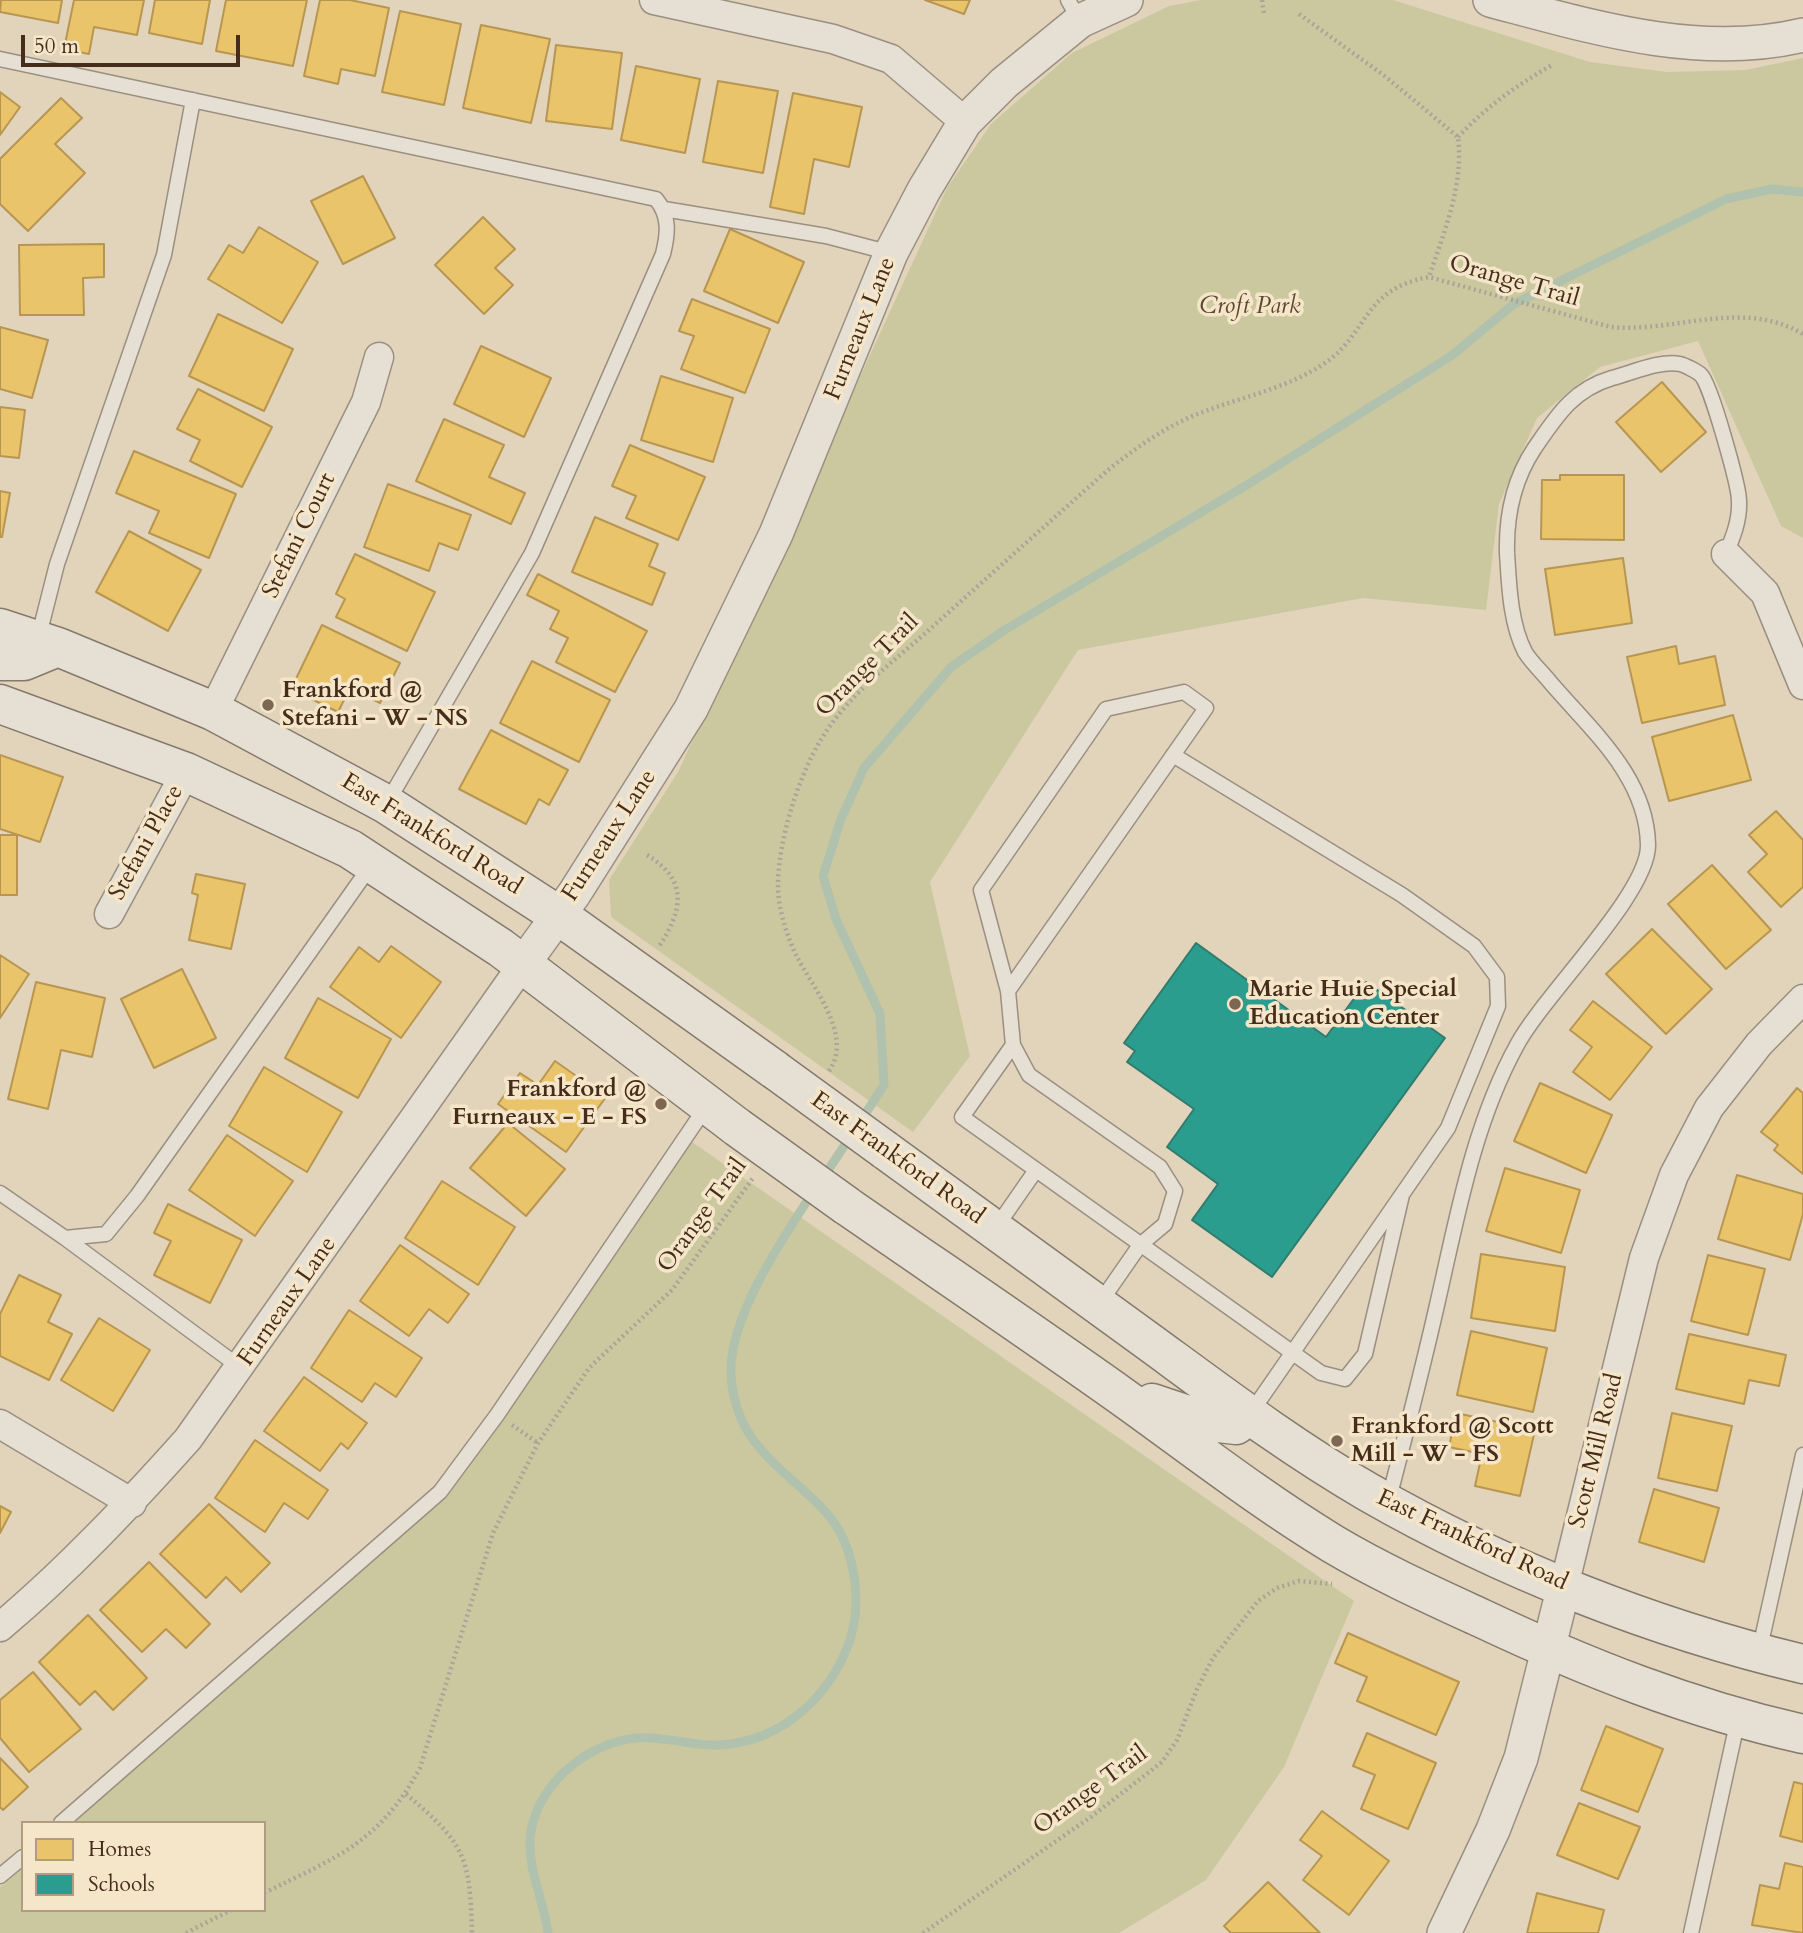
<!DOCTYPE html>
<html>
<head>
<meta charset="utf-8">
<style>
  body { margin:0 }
  #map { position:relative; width:1803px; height:1933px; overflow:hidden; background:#e1d4bb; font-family:Cardo,serif }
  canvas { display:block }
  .legend { position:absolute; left:21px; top:1821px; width:245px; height:91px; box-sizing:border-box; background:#f5e6c9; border:2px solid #af9c83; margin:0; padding:9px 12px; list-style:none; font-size:21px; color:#452c1b }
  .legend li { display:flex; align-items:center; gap:14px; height:35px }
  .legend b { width:35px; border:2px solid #af9c83 }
  .scale { position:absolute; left:21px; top:35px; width:219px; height:32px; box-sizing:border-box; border:4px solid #452c1b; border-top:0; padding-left:9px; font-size:21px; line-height:24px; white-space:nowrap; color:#452c1b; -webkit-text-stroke:5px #f5e6c9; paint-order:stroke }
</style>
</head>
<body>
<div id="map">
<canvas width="1803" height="1933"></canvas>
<ul class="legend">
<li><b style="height:19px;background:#e9c46a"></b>Homes</li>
<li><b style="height:19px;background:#2a9d8f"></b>Schools</li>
</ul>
<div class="scale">50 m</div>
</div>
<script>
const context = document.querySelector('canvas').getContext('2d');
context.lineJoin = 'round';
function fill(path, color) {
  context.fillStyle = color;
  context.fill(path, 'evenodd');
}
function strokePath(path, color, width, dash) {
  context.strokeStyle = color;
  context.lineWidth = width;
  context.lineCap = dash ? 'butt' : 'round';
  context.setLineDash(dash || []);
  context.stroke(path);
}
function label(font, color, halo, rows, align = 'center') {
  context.font = font + ' Cardo,serif';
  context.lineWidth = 7;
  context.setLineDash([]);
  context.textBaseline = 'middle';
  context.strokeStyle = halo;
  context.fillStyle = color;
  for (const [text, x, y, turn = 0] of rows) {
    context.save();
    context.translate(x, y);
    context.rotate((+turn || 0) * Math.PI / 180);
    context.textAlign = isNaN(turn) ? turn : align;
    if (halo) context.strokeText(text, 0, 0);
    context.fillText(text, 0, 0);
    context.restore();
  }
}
fill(new Path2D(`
  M1201,0H1393L1590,62L1667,72L1745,70L1803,58V538L1781,526L1698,341L1600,367L1537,418L1499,504L1486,610L1363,598L1078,650L930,882L970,1056L913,1132L611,917L609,880L678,772L947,188L991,124L1072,53L1169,6Z
  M692,1142L1354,1601L1284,1767L1206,1880L1119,1933H0V1887L23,1867V1910H264V1823H73L444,1499Z`), '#cbc8a0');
const homes = new Path2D(`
  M1,0H62L58,23L0,12Z
  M74,0H144L137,35L94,27L89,54L64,49Z
  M155,0H210L202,44L149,33Z
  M226,0H307L293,66L216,51Z
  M320,0H350L389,8L375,76L341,69L338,84L304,76Z
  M925,0H970L964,14Z
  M400,11L461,24L444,105L382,92Z
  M481,25L550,39L531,123L463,108Z
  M556,45L622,53L612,129L546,121Z
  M636,66L700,79L685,153L621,140Z
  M718,81L778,91L763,173L703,162Z
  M0,92L20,107L0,135Z
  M793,93L862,107L849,167L814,159L804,214L770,207Z
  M61,98L82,118L55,144L85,173L28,231L0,204V159Z
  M363,176L395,238L343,264L311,201Z
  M483,217L515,249L495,268L513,285L484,314L435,265Z
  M259,227L318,262L282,323L208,279L229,245L243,253Z
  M730,229L804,262L778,323L704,291Z
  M104,244V277L83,278L84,315H20L19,245Z
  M692,299L770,329L745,393L681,369L694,336L679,331Z
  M218,314L293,349L264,411L189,376Z
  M0,327L48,340L32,398L0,389Z
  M481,346L551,378L524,437L454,404Z
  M661,376L733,398L713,462L641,440Z
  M1662,382L1706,432L1661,472L1616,422Z
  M198,389L272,427L242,487L190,461L200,440L177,429Z
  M0,407L25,410L19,458L0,456Z
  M444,419L504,445L489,477L525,493L511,524L416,481Z
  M630,445L705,477L678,540L626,518L636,496L612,486Z
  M134,451L236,494L209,558L149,533L159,511L116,493Z
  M1560,475H1624V540L1541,539L1542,480H1560Z
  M388,484L471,515L458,550L439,543L429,571L364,547Z
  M0,491L10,493L2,537H0Z
  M595,517L658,544L649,566L665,573L652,605L572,572Z
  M129,531L201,570L168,631L96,592Z
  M355,554L435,592L407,651L336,617L345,599L336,594Z
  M1623,558L1632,623L1555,635L1545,569Z
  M538,574L647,631L615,692L556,662L568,638L550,629L559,611L527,595Z
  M322,625L400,663L380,703L350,688L338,712L291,689Z
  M1676,646L1679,664L1715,656L1725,705L1642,723L1627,657Z
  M532,661L610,700L579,762L500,723Z
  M1733,715L1751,780L1669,801L1652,737Z
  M491,730L568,770L549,805L539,799L526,824L459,789Z
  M0,755L63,777L40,842L0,829Z
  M1776,811L1803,840V887L1781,907L1748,872L1767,854L1749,835Z
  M0,835H17V895H0Z
  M1712,865L1771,930L1726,969L1668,904Z
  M196,874L245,884L231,949L189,940L198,895L192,893Z
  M1652,929L1712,989L1666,1034L1606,974Z
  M391,946L441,982L401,1038L330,987L359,947L379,962Z
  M0,955L29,974L0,1018Z
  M182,969L216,1038L154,1068L121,999Z
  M36,982L105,998L92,1057L61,1050L48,1109L8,1099Z
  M318,998L391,1039L358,1098L285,1058Z
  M1593,1001L1652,1047L1610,1100L1573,1072L1592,1047L1570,1030Z
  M555,1061L606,1097L566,1152L498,1104L520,1073L538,1085Z
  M264,1067L342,1112L307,1172L229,1126Z
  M1540,1083L1612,1115L1586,1173L1514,1141Z
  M1797,1088L1803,1093V1174L1774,1150L1778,1145L1761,1132Z
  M508,1123L565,1169L526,1216L470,1168Z
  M227,1135L293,1181L255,1236L189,1190Z
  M1505,1168L1580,1190L1561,1253L1486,1231Z
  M1737,1175L1803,1194V1214L1790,1260L1718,1239Z
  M442,1181L515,1227L478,1285L405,1238Z
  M168,1204L242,1240L210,1303L154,1275L171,1241L154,1233Z
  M400,1245L469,1294L448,1323L429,1309L409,1336L360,1301Z
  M1481,1254L1565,1267L1555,1331L1471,1318Z
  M1708,1255L1765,1269L1748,1335L1691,1321Z
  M19,1275L61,1295L48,1322L72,1334L49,1380L0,1356V1314Z
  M349,1310L422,1358L396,1397L375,1383L362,1402L311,1368Z
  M99,1318L150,1350L113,1411L61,1380Z
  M1471,1331L1547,1348L1533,1412L1457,1395Z
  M1689,1334L1786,1355L1779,1386L1749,1380L1744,1404L1676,1389Z
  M304,1377L367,1423L348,1449L341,1443L320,1471L264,1431Z
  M1456,1413L1535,1430L1520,1496L1475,1486L1482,1454L1449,1447Z
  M1672,1413L1732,1426L1717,1491L1658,1478Z
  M255,1440L328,1490L308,1519L284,1503L265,1532L215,1498Z
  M1654,1489L1719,1508L1704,1562L1639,1542Z
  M209,1504L270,1563L241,1592L226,1577L206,1598L160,1554Z
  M0,1506L11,1512L0,1533Z
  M149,1562L210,1624L186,1648L166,1629L142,1652L100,1610Z
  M88,1615L147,1678L113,1710L95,1691L80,1705L39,1662Z
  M1348,1633L1459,1682L1436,1735L1357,1701L1367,1677L1335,1663Z
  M33,1672L81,1729L29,1772L0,1738V1700Z
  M1606,1726L1663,1749L1638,1812L1581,1790Z
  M1367,1733L1436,1763L1408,1829L1361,1809L1375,1775L1353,1766Z
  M0,1758L28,1787L3,1810L0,1807Z
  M1794,1782L1803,1784V1842L1780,1836Z
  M1579,1803L1640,1827L1618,1879L1557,1855Z
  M1322,1811L1389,1861L1349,1915L1303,1880L1322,1856L1300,1840Z
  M1785,1863L1803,1867V1933L1752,1925L1760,1885L1779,1889Z
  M1268,1882L1320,1933H1231L1224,1926Z
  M1537,1893L1604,1910L1598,1933H1527Z`);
fill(homes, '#e9c46a');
strokePath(homes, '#b89652', 2);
const schools = new Path2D(`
  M1196,943L1326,1037L1366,982L1445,1038L1272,1277L1192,1220L1218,1184L1167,1147L1194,1109L1127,1062L1135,1051L1124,1043Z`);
fill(schools, '#2a9d8f');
strokePath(schools, '#327b6c', 2);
strokePath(new Path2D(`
  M860,1122L884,1085L880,1014L836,919L823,876L841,819L864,768L951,667L1003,631L1250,483L1451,356L1514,304L1726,199L1772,189L1803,192
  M823,1178L850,1137
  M548,1933C544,1900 529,1875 530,1840C533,1788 585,1743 636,1738C664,1735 693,1747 720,1745C778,1741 822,1704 845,1653C865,1609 857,1544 823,1509C780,1465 734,1443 731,1373C729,1317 783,1238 813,1192`), '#b0c2ad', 9);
const service = new Path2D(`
  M1068,0L1080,21
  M0,59L656,199C670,216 668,234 663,254L532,553L387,803
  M664,209L826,236L891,253
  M38,639L57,564L164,255L193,100
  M1173,755L1402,895L1474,946L1497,977L1498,1006L1448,1128L1250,1414
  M1008,991L1206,708L1184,692L1106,709L981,890L1008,991L1013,1045L962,1117L1321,1373L1345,1379L1365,1354L1402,1195
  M1013,1045L1029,1075L1160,1167L1175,1191L1165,1224L1140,1245L1099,1304
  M0,1193L65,1238L106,1234L137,1196L372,864
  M995,1229L1036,1170
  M65,1238L241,1368
  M1388,1502C1405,1437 1422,1371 1437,1305C1457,1218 1473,1125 1517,1045C1543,996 1649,893 1648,845C1647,777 1591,730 1550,682C1542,672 1531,662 1525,652C1510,623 1509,584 1507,553C1506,515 1513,481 1534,449C1556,417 1572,390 1612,378C1632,373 1660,360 1680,364C1685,365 1698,372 1701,375C1711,385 1739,486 1739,501C1740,520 1733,537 1726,554
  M1759,1652L1803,1455
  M61,1823L440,1492L497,1415L706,1107
  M0,1876L23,1857
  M1691,1933L1738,1719`);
const minor = new Path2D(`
  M654,0L833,39L891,59L965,122
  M1726,554L1765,593L1803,685
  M213,711L366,402L379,357
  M109,914L186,772
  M0,1424L132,1503
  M1564,1586L1644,1258L1674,1175L1709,1108L1759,1044L1803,999
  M0,1627C68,1570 129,1505 188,1439L523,964`);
const tertiary = new Path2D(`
  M1490,0C1592,27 1698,60 1803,35
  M523,964L574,894L691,709L776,534L891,253L924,190L965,122L1004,83L1080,21L1126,0
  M1444,1933L1493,1830L1521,1758L1564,1586`);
const secondary = new Path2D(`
  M0,628L58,647L213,711L386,804L558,915L775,1070
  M0,661H24L58,647
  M0,704L186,772L350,849L501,948L737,1127
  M885,1150C974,1215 1063,1280 1152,1344C1223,1396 1292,1448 1368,1492C1500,1568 1655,1629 1803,1664
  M847,1206C938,1269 1030,1331 1120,1395C1190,1445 1259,1499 1333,1544C1380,1572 1431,1595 1481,1618C1585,1667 1691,1709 1803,1734
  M1152,1403L1209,1422L1236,1425L1249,1415`);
strokePath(service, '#9a8f80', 17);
strokePath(minor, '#9a8f80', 31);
strokePath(tertiary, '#9a8f80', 36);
strokePath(secondary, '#84796b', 41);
strokePath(new Path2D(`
  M1262,0L1264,14
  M1299,14L1386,77L1458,137C1464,185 1444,232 1429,277
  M1458,137C1486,107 1517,85 1552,65
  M647,855C690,881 682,912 658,948
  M829,1071C854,1035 812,987 796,955C787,936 779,911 778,889C777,844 798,776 822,738C848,695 893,662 930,629C989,576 1048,523 1108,470C1133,450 1158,432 1188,418C1231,399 1282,391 1322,365C1370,334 1360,290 1429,277L1611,327C1678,333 1741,298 1803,334
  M512,1425L538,1443
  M406,1794C465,1844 470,1856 472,1933
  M264,1893C337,1857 379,1843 420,1768L493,1533L538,1443L589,1368L672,1290L753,1178
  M186,1933L231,1910
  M923,1933L1091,1817L1162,1762L1177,1740L1197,1689L1213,1658L1258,1601L1277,1588L1299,1581L1332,1584`), '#aba397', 4.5, [2, 3.5]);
strokePath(service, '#e6dfd3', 14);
strokePath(minor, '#e6dfd3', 28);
strokePath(tertiary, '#e6dfd3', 33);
strokePath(secondary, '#e6dfd3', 38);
const secondaryBridge = new Path2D(`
  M775,1070L885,1150
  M737,1127L847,1206`);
strokePath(secondaryBridge, '#84796b', 41, []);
strokePath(secondaryBridge, '#e6dfd3', 38);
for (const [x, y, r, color] of [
  [268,705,7,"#7c6753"],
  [1235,1004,7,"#7c6753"],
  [661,1104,7,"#7c6753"],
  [1337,1441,7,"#7c6753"]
]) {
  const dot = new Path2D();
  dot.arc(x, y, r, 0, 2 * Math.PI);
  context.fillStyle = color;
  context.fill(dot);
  strokePath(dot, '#f5e6c9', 2.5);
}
label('24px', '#452c1b', '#f5e6c9', [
  ["Orange Trail",1514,282,16],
  ["Furneaux Lane",861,329,-68],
  ["Stefani Court",300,536,-64],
  ["Orange Trail",868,666,-45],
  ["East Frankford Road",431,835,32],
  ["Furneaux Lane",610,836,-57],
  ["Stefani Place",147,843,-61],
  ["East Frankford Road",897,1159,36],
  ["Orange Trail",703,1216,-54],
  ["Furneaux Lane",288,1302,-55],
  ["Scott Mill Road",1597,1451,-76],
  ["East Frankford Road",1472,1541,25],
  ["Orange Trail",1091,1791,-36]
]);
label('italic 24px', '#5c4931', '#f5e6c9', [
  ["Croft Park",1250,307]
]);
label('bold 24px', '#452c1b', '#f5e6c9', [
  ["Frankford @",282,691],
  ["Stefani - W - NS",282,719],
  ["Marie Huie Special",1249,990],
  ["Education Center",1249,1018],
  ["Frankford @",647,1090,"right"],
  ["Furneaux - E - FS",647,1118,"right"],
  ["Frankford @ Scott",1351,1427],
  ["Mill - W - FS",1351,1455]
], 'left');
</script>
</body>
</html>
